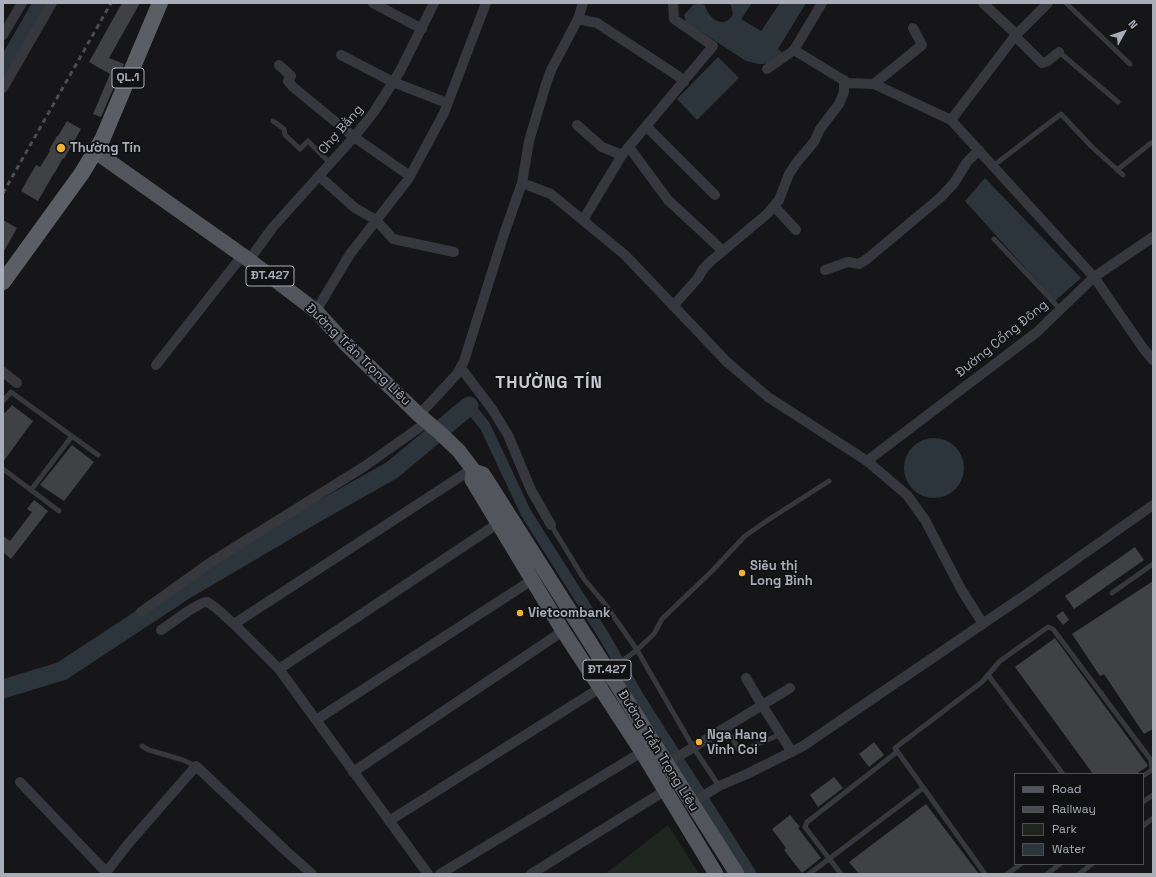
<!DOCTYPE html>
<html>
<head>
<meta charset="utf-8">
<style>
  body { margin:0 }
  #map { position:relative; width:1156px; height:877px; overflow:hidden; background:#161618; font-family:"Space Grotesk",sans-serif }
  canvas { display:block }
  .frame { position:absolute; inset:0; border:4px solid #a8adb8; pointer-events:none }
  .legend { position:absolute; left:1014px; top:773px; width:130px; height:92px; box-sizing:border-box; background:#111113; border:1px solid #4d4f55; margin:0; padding:5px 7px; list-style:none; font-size:12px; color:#a8adb8 }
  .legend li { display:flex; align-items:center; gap:8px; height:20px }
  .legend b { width:20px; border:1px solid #4d4f55 }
  .north { position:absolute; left:1104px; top:12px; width:40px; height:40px; -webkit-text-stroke:3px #111113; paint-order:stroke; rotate:50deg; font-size:11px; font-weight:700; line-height:16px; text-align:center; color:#a8adb8 }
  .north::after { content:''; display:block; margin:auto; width:14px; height:18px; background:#a8adb8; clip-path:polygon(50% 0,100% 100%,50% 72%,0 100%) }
</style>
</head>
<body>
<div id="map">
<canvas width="1156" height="877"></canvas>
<div class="frame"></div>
<ul class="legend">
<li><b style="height:5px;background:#53555c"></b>Road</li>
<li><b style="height:5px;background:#4a4c52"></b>Railway</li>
<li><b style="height:11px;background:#1e261f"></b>Park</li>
<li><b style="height:11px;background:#2c353c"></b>Water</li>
</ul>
<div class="north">N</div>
</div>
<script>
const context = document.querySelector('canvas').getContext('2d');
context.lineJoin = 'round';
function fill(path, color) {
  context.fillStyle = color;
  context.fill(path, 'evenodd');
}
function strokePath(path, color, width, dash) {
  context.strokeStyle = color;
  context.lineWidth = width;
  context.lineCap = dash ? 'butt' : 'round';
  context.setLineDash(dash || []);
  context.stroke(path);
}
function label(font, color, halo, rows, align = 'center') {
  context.font = font + ' "Space Grotesk",sans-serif';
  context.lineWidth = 3.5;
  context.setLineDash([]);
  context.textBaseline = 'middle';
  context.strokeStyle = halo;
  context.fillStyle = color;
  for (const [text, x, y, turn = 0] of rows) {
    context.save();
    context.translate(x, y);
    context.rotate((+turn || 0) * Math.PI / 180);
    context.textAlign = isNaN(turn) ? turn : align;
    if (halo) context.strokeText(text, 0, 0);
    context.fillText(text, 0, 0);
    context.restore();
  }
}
fill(new Path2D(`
  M668,825L699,874H604H605Z`), '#1e261f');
fill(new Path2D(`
  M698,3L705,5C708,19 724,30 733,14L730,3H752L741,19L761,31L780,3H806L778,49L783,53L771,62L764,64H759L746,61L686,22L684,15L693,5Z
  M718,57L739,78L697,120L677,99Z
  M985,178L1081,278L1055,301L965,201Z
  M904 468a30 30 0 1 1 60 0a30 30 0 1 1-60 0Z`), '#2c353c');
strokePath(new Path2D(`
  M469,406L485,426L526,513L604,636L638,696L751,874`), '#2c353c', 11);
strokePath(new Path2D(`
  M3,72L43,3
  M3,689L62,671L185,590L316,513L392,470L469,406`), '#2c353c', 19);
fill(new Path2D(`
  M122,3H140L109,58L124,64L101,117L93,114L110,74L89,62Z
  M67,121L81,129L64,159L63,158L54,174V173L38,201L21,191L36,165L40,167L50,151L49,150L57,136H58Z
  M3,220L17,228L3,253Z
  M12,405L33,421L3,462V415Z
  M72,445L94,462L64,501L40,485Z
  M34,500L48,511L11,559L3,552V536L10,541L32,512L27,509Z
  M1135,547L1144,560L1074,609L1065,596Z
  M1153,581V729L1144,734L1104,674L1100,676L1072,634Z
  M1063,611L1069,620L1063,625L1056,616Z
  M1055,638L1147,764L1148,766L1136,774H1093L1015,667Z
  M874,742L884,755L869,767L859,754Z
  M834,777L843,788L818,807L810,795Z
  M926,804L979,874H859L849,862Z
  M790,815L800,827L798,828L821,858L802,873L784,850L786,848L772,829Z`), '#404145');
strokePath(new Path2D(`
  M1066,3L1130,64
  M1059,52L1118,102
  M273,121L284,129L285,135L300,149L308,141L330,163
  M993,166L1061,114L1092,147L1123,175
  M1117,170L1151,143
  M994,239L1060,309
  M3,401L11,392L98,455
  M3,469L59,511
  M31,490L72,436
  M551,525L584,579L605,604L637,650L693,747L719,786
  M1112,593L1153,564
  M614,667L637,650L654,634L662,619L712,571L745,536L768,520L829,481
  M988,675L1063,774
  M726,727L740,752L781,734
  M142,746L149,750L183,760L196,766
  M1143,802L1153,795
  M1143,826L1153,818
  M809,874L923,788
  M841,874L805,827L807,822L897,752
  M985,874L895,748L982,682L1000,661L1048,627L1053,629L1151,760L1152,770L1143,776
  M1007,874L1021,864
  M1047,874L1060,864
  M1079,874L1092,864`), '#37383d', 5);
strokePath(new Path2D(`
  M373,3L422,29
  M583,3L578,19L551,70L546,84L529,141L522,183L551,194L625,255L727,362L768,397L867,461L907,495L925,520L961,589L983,624
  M983,3L1017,35
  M578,19L597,23L678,76L684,82
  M3,35L22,3
  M1015,36L1042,63L1048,61L1059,52
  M794,50L822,3
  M341,55L393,82L447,103
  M279,65L291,76L288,81L293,87L354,137L410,176
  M767,69L794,50L848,83L874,84L951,120L1094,277L1143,348L1153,360
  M874,84L922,45L913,28
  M3,88L52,3
  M951,120L1015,36L1048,3
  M577,125L602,147L622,155
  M646,126L715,195
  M629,147L668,200L723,251
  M319,176L355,208L376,220L393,239L454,252
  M774,206L796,230
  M583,220L622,155L713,46L674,19L673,3
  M249,260L273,227L354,137L374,112L400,71L434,3
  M825,270L848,262L859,264L867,259L941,197L954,183L967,162L979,150
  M673,306L698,278L703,269L711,261L767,214L779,200L789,174L797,162L814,142L820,129L839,104L844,92V80
  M316,311L350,254L407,181L410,176L444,113L486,3
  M156,365L242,256
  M461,368L492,409L508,435L531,490L551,525
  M3,372L17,383
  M419,415L457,374L464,361L504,234L522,183
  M867,461L1037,332L1094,277L1153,237
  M141,612L211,562L365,466L427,422
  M234,624L279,669L428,874
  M161,630C169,625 200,601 207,602C213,604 229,620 234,624L472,469
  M279,669L497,524
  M746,678L762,705L792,752
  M316,720L532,580
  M666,764L790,688
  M353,772L563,631
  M20,782L106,872
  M692,803L719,786L747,774L803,746L1031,591L1153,505
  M389,821L600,688L613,669
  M105,874L128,844L196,766L286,851L312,874
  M440,874L642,752
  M531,874L666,790`), '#37383d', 10);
strokePath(new Path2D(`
  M96,152L249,260L316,311L346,344L419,415L439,432L459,451L474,471L483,474L737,874
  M474,471L472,480L563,631L642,752L716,874`), '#53555c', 15);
strokePath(new Path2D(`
  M3,282L82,173L102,140L160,3`), '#5b5e65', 16);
strokePath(new Path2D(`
  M3,193L111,3`), '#4a4c52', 3, [5, 4]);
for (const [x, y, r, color] of [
  [61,148,5,"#f2b134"],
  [742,573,4,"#f2b134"],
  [520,613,4,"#f2b134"],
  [699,742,4,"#f2b134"]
]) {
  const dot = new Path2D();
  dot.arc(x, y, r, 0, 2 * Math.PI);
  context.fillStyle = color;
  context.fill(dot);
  strokePath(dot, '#111113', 1.5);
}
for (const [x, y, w] of [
  [128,78,32],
  [270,276,48],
  [607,670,48]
]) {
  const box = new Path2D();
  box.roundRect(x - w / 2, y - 10, w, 20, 3);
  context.fillStyle = '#111113';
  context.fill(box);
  strokePath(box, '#a8adb8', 1);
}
label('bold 12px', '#a8adb8', null, [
  ["QL.1",128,78],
  ["ĐT.427",270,276],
  ["ĐT.427",607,670]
]);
label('13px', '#a8adb8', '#111113', [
  ["Chợ Bằng",341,130,-49],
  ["Đường Cổng Đông",1002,339,-39],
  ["Đường Trần Trọng Liêu",358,355,44],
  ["Đường Trần Trọng Liêu",658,751,58]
]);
label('bold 13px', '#a8adb8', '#111113', [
  ["Thường Tín",70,148],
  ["Siêu thị",750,566],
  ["Long Bình",750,581],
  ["Vietcombank",528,613],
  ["Nga Hang",707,735],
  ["Vinh Coi",707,750]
], 'left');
context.letterSpacing = '1px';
label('bold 17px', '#c9ccd4', '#111113', [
  ["THƯỜNG TÍN",549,383]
]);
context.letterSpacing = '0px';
</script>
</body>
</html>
